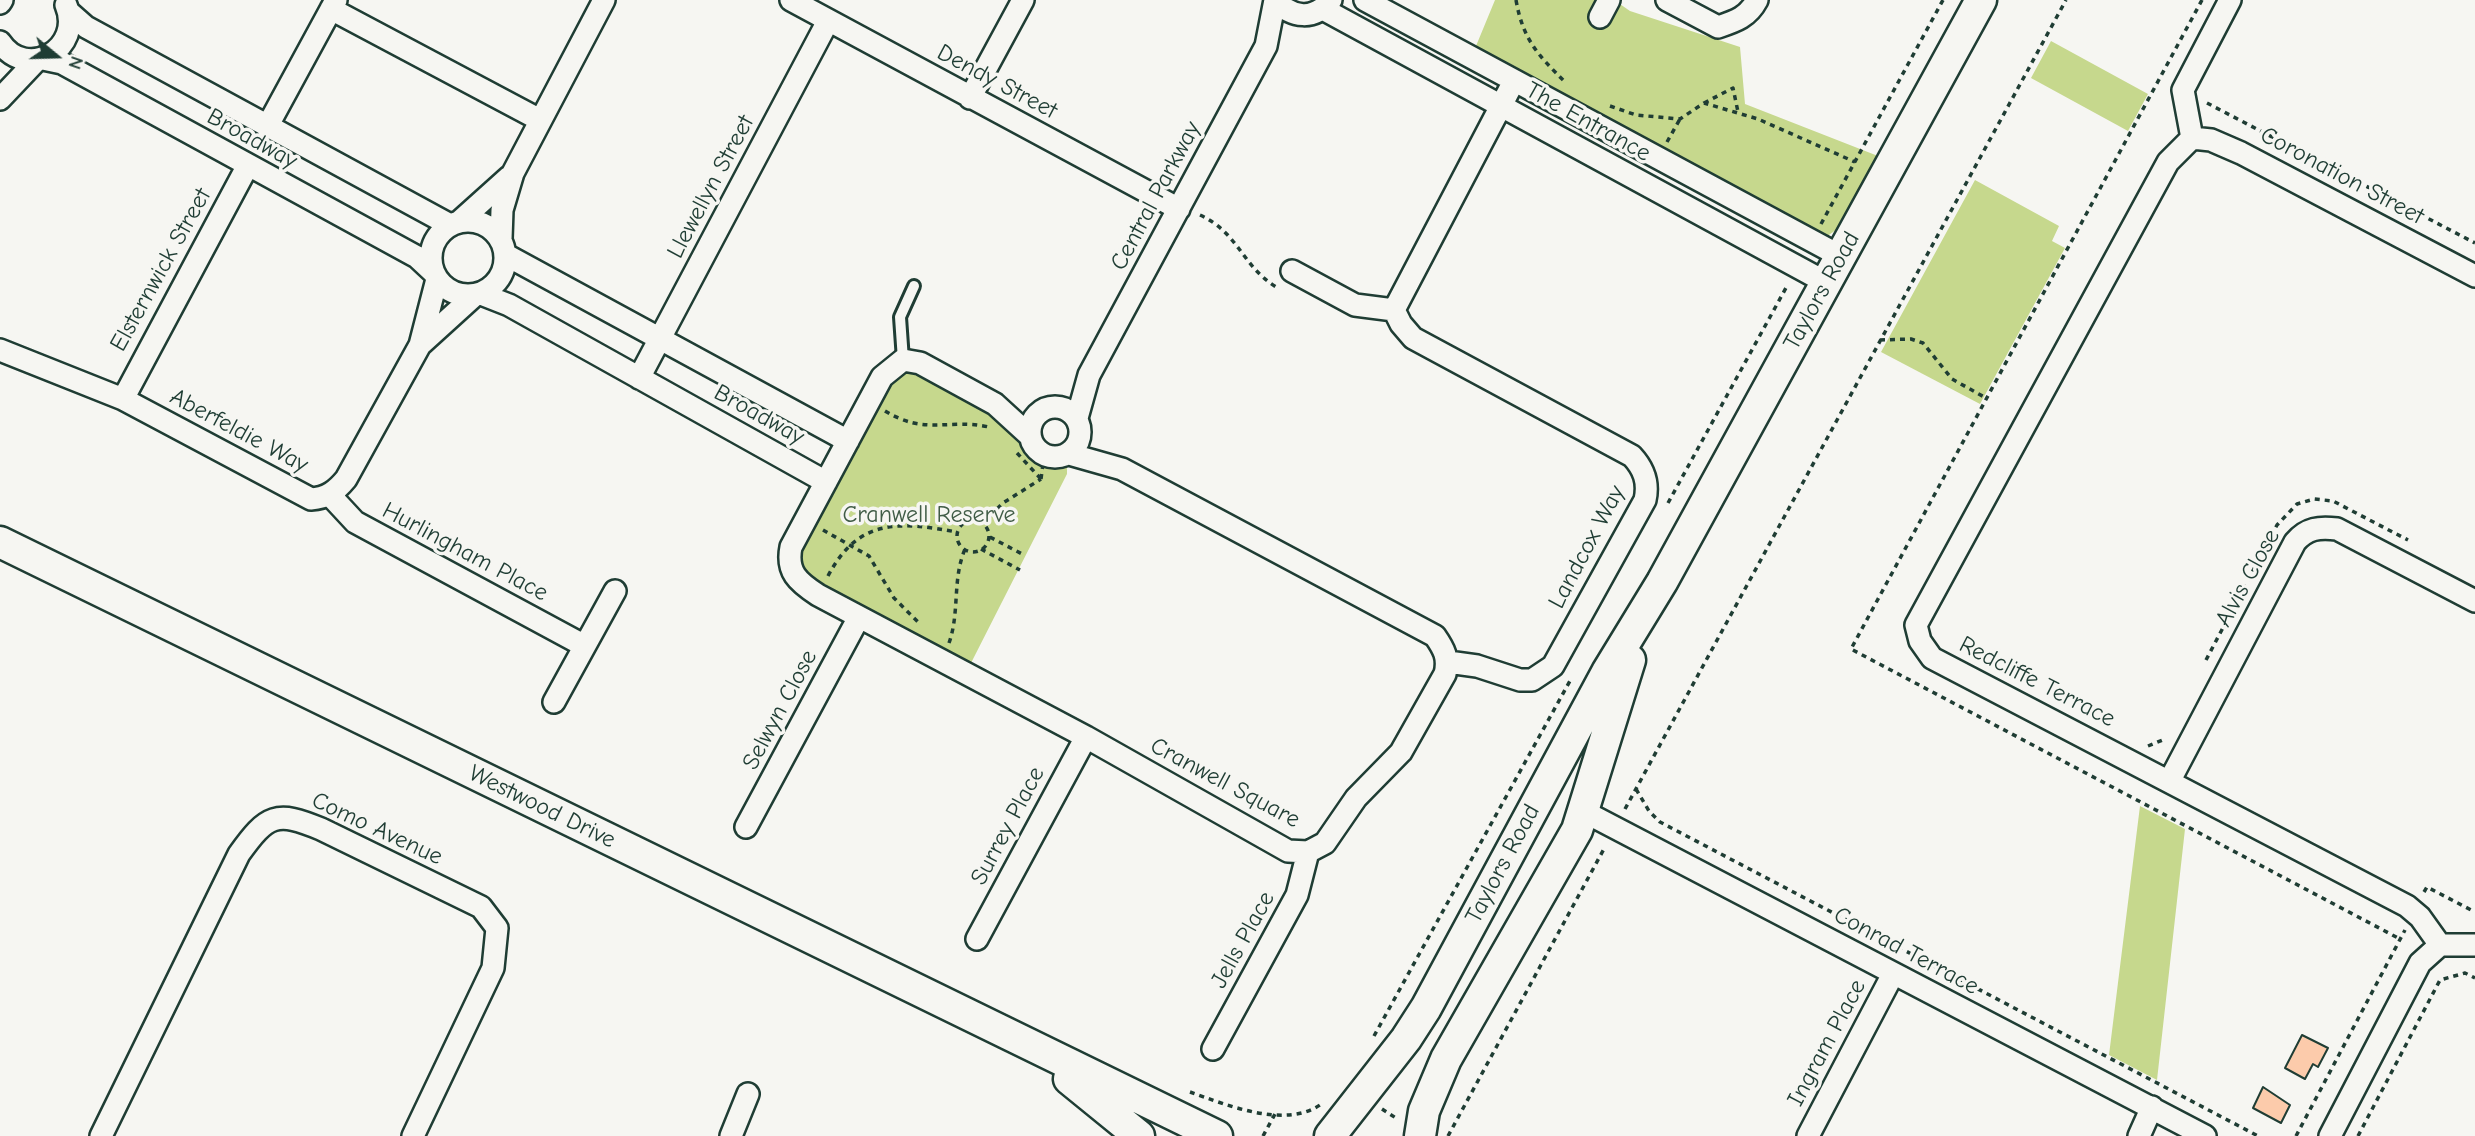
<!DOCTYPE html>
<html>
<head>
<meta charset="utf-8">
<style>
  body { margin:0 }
  #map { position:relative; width:2475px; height:1136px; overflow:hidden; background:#f6f6f2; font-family:"Comic Neue",sans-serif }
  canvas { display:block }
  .north { position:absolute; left:21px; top:21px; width:70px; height:70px; -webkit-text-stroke:5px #f6f6f2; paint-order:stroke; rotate:109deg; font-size:19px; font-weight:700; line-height:28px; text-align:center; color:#1f3d34 }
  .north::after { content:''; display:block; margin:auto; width:24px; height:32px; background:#1f3d34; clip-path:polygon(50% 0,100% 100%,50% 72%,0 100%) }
</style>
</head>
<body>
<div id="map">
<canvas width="2475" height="1136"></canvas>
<div class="north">N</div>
</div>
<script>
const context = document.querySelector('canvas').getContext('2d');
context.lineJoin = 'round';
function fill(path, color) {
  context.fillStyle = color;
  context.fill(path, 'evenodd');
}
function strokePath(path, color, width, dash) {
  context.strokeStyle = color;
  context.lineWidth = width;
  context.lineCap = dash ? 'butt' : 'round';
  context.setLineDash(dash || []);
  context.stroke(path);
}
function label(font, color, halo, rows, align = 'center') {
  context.font = font + ' "Comic Neue",sans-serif';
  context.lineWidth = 7;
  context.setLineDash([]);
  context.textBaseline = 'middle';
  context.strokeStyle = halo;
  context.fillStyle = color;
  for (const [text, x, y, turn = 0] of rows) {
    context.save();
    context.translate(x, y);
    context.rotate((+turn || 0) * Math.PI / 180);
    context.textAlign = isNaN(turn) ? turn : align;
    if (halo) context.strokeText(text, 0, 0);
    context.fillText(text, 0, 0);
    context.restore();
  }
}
fill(new Path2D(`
  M1495,0H1614L1630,11L1740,47L1745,104L1878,156L1840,227L1826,237L1476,46Z
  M2051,41L2148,94L2128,131L2031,78Z
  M1975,180L2059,226L2052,241L2065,248L1980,404L1881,352Z
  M897,370C902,371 908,370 914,371C923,373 998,414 1005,422C1027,445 1026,472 1067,461V474L970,665L810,580L796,562V542Z
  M2140,806L2185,829L2157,1080L2109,1055Z`), '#c6d88d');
const building = new Path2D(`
  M2302,1035L2328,1048L2318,1067L2313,1064L2305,1079L2285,1068Z
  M2263,1087L2290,1105L2281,1123L2253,1108Z`);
fill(building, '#fccbab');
strokePath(building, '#1f3d34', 2);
const lane = new Path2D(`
  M903,360L900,317L914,286`);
const street = new Path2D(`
  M791,0L1179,209
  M1275,0C1292,18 1314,21 1331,0
  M1365,0L1842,257
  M1667,0L1718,27C1736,21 1748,17 1757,0
  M0,3L2,0
  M331,9L540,120
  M1323,9L1827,283
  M69,12L86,27L450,225
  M1600,17L1609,0
  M0,42C27,82 84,48 66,5
  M43,59L62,63L417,257L432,271
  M970,98L1023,0
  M0,99L36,61
  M267,127L336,0
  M2192,138L2183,90L2230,0
  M431 258a37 37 0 1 1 74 0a37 37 0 1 1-74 0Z
  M460,221L509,177
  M501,239L502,210L513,173L604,0
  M506,255L848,441
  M1292,271L1355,305L1394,310
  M481,294L509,305L826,482
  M420,345L437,279
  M0,350L123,399L311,499C327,498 336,491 346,479L420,345L474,296
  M639,378L828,21
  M123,399L247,167
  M1030 432a25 25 0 1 1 50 0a25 25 0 1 1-50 0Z
  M1077,418L1089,375L1266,46L1275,0
  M1030,436L995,404L920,363L903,360L882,377L791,547C786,572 798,582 818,595L1086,737L1288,851L1308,852L1325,843L1356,798L1401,752L1445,674C1449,658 1444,649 1435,636L1122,469L1069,454
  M329,494L355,522L583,645
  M1448,662L1477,666L1520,680H1532L1553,666L1645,500C1649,482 1644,469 1632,456L1413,338L1401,324L1394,310L1514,81
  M554,702L615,591
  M2170,780L2295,542C2307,528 2319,527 2337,529L2475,601
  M1583,811L2205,1136
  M746,827L859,617
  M977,939L1086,737
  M2440,945L2420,917L2407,906L1932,658L1920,641L1916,625L2168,162L2192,138L2211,140L2241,153L2475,276
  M1213,1049L1297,895L1308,852
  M101,1136L239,854C267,815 276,810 321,829L481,907L497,928L493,968L413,1136
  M731,1136L748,1094
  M1808,1136L1893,974
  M2139,1136L2152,1107
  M2330,1136L2420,963L2440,945H2475`);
const secondary = new Path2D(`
  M0,542L1217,1136
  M1069,1079L1139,1136
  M1330,1136L1406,1039L1426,1008L1607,672L1662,582L1981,0
  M1420,1136L1424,1111L1446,1059L1577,830L1630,660`);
strokePath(lane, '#1f3d34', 16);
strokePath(street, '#1f3d34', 26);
strokePath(secondary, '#1f3d34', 35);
strokePath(new Path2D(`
  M1516,0C1523,40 1538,55 1566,83
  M2202,0L1851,649L2400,939
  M1704,103L1733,88L1738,112
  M2207,103L2475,243
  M1610,106L1636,115L1680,119L1704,103L1758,119L1855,162
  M1667,142L1680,119
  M1200,215C1239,233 1241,265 1276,287
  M1821,224L1943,0
  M1880,340L1911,339L1923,343L1952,379L1986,398
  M885,411C926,436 949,418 989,427
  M1017,453L1041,479
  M1041,479L1044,456
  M1668,503L1787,286
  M957 536a16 16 0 1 1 32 0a16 16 0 1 1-32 0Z
  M983,523L1003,503L1041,479
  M823,530L869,556L894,598L918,622
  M990,537L1024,555
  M981,549L1020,570
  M828,576C859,517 900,522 957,532
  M949,643C960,612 952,580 965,549
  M2206,660L2277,525L2297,504L2314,499L2333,501L2408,540
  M2148,746L2165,739
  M1636,789L1649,811L1660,822L2258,1136
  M1625,809L2066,0
  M2424,892L2427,887L2475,912
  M1374,1036L1571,679
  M1190,1092C1227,1105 1284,1129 1320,1105
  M1382,1109L1396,1118
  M1263,1136L1275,1114
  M1448,1136L1605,847
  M2296,1136L2405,930
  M2358,1136L2440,980L2465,973L2475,978`), '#1f3d34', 3.5, [5, 5]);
strokePath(lane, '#f6f6f2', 10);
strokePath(street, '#f6f6f2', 21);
strokePath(secondary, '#f6f6f2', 30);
label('24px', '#1f3d34', '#f6f6f2', [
  ["Dendy Street",997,82,28],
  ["The Entrance",1588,122,29],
  ["Broadway",252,139,29],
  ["Coronation Street",2342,176,28],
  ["Llewellyn Street",711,187,-62],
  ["Central Parkway",1156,196,-62],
  ["Elsternwick Street",161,270,-61],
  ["Taylors Road",1822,291,-61],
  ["Broadway",759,415,29],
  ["Aberfeldie Way",239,431,28],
  ["Landcox Way",1587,547,-62],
  ["Hurlingham Place",465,552,28],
  ["Alvis Close",2248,578,-61],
  ["Redcliffe Terrace",2037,682,27],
  ["Selwyn Close",780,710,-62],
  ["Cranwell Square",1225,783,28],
  ["Westwood Drive",542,807,26],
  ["Surrey Place",1008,826,-62],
  ["Como Avenue",377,829,25],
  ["Taylors Road",1503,864,-62],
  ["Jells Place",1243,940,-61],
  ["Conrad Terrace",1906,951,28],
  ["Ingram Place",1827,1043,-62]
]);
label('24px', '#405c46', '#f6f6f2', [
  ["Cranwell Reserve",929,515]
]);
</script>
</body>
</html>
